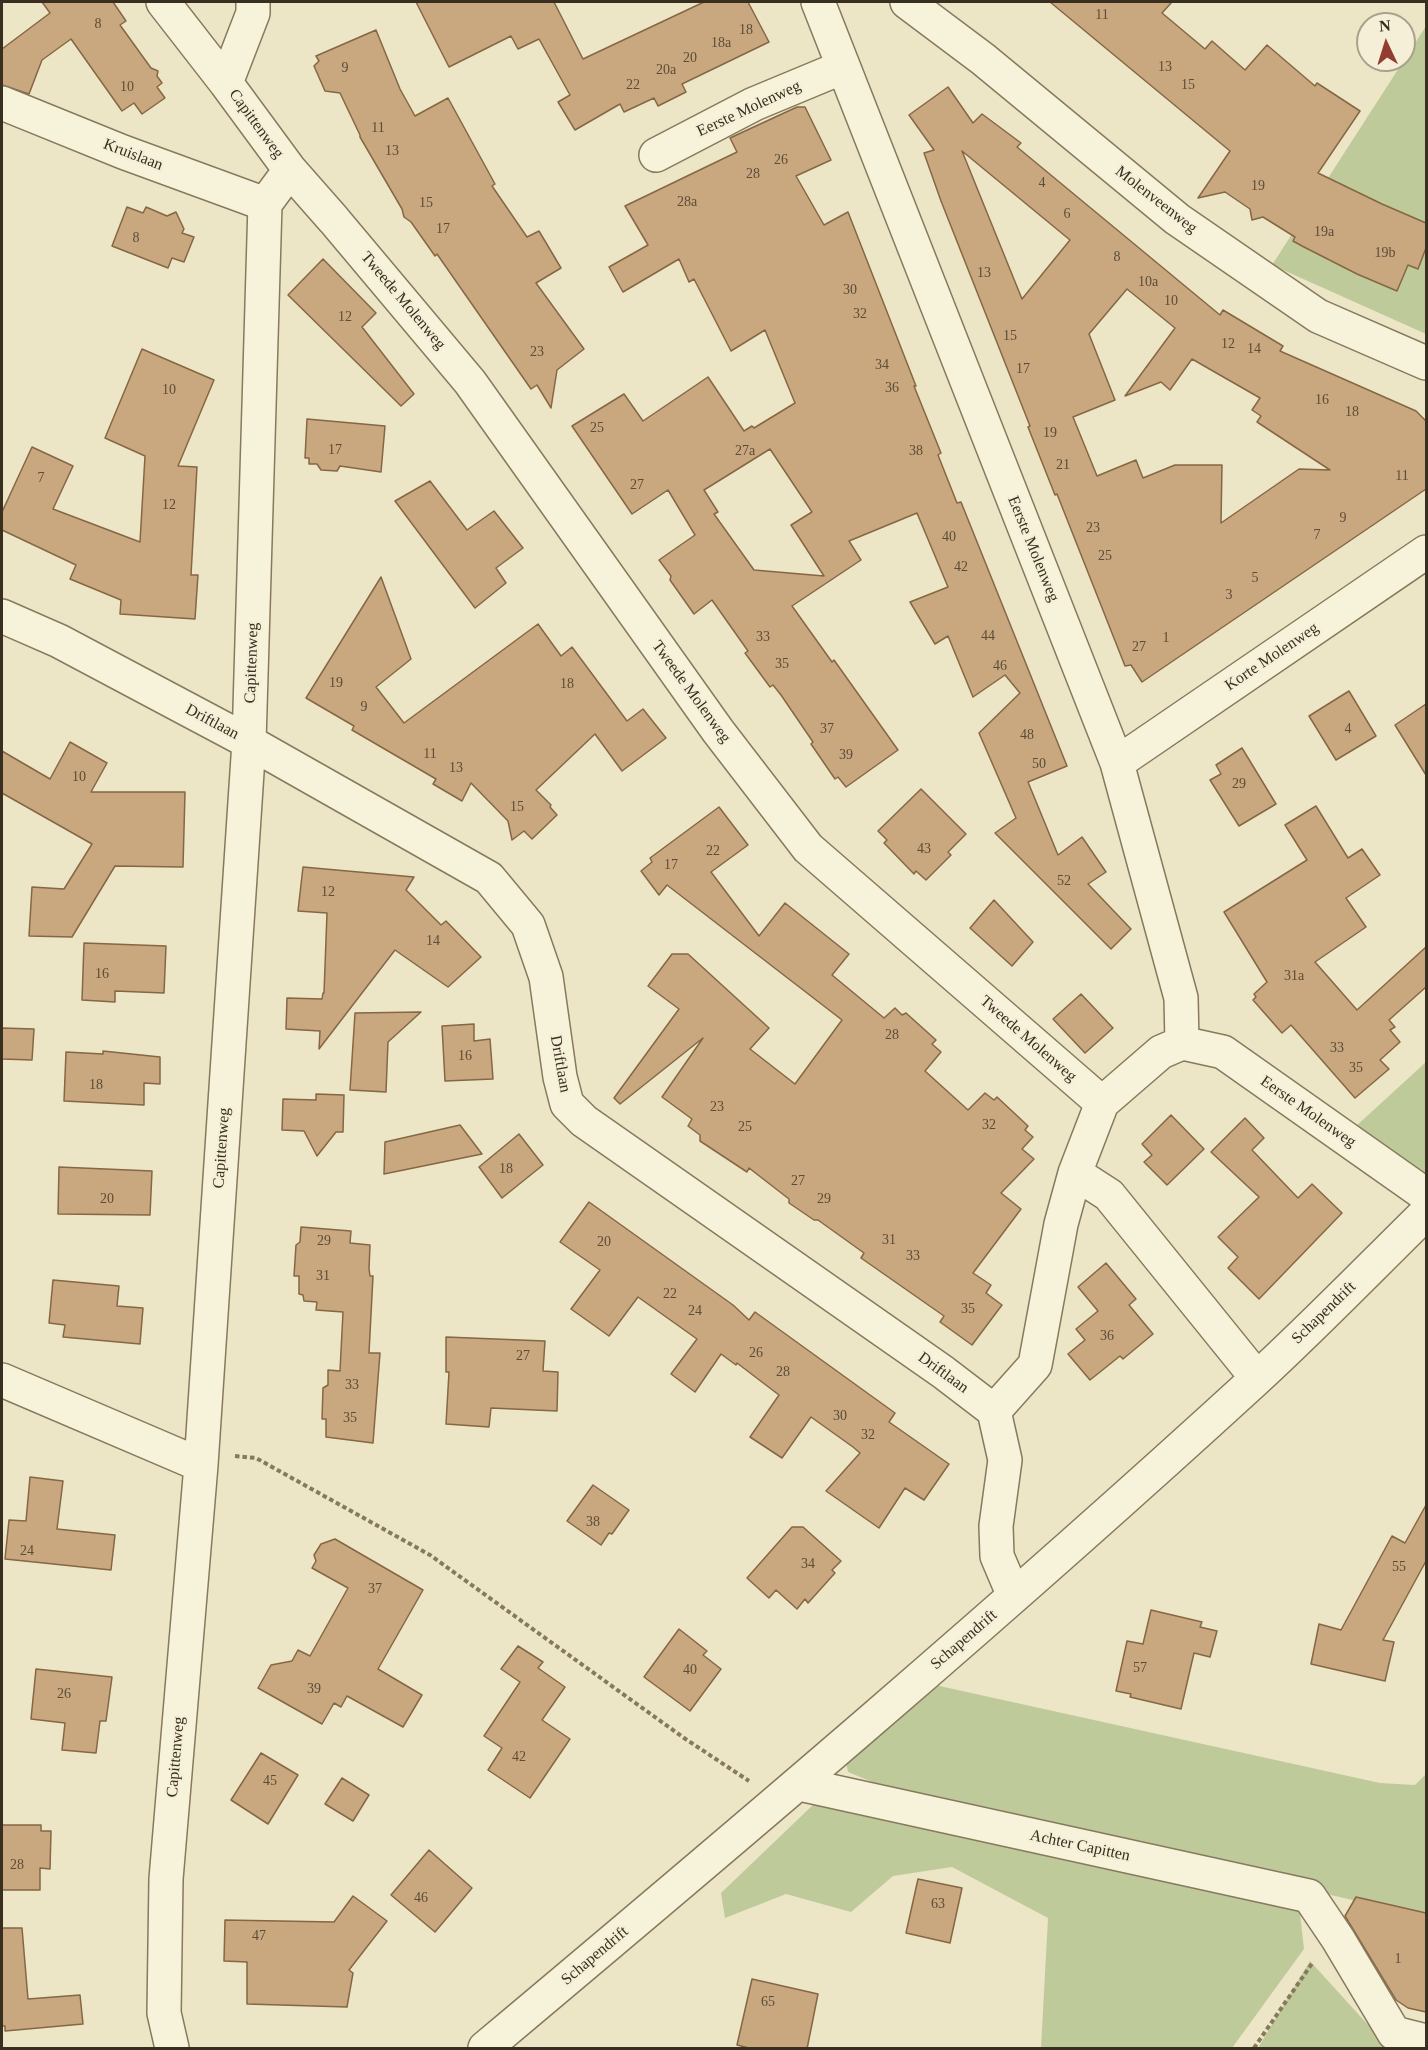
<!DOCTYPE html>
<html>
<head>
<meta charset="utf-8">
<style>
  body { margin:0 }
  #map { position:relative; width:1428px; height:2050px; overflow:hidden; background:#ece6c7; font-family:"Times New Roman",serif }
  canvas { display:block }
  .frame { position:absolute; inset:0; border:3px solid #382f20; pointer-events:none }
  .north { position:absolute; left:1356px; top:12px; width:60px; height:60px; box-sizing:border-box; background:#f4efd6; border:2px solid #a9a28d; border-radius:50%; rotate:356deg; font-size:16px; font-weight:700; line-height:24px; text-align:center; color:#382f20 }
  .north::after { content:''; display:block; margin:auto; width:21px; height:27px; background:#933d30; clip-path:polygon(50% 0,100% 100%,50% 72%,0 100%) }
</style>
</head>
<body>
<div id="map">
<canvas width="1428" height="2050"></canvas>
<div class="frame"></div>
<div class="north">N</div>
</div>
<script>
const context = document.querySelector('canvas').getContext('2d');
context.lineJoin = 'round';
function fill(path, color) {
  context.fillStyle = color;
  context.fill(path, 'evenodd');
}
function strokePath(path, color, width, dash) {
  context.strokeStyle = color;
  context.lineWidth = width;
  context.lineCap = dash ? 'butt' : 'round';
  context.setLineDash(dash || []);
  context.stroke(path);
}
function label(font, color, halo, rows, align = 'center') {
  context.font = font + ' "Times New Roman",serif';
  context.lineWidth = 4.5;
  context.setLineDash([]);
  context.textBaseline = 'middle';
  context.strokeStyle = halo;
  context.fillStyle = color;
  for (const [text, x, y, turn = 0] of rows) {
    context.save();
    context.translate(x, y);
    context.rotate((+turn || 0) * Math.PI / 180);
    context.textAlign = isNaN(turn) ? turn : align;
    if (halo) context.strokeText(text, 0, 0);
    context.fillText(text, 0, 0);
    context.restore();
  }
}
fill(new Path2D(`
  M1426,26V334L1272,265Z
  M1426,1062V1179L1354,1128Z
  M935,1685L1380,1783L1415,1785L1426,1774V1917L911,1798L848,1772L846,1762Z
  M816,1802L1299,1904L1304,1949L1232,2048H1041L1048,1918L952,1867L893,1876L851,1912L786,1894L725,1918L721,1893Z
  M1310,1961L1370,2027L1385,2040L1425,2048H1258Z`), '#bfca9b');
const building = new Path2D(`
  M42,2H113L126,21L120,25L151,68L158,71L157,76L162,83L157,87L165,98L142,114L134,103L122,111L71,39L42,60L29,94L2,85V49L50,13Z
  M416,2H554L583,59L704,2H748L769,42L682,84L686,92L658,106L654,98L624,112L620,104L575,130L558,102L570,95L539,39L518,49L511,36L449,67Z
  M1050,2H1172L1162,13L1205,49L1212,41L1245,70L1267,45L1315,86L1317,83L1360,111L1318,173L1382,204L1426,223V248L1418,269L1408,265L1397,291L1357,274L1302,246L1293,241L1295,237L1263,217L1252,220L1250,209L1225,192L1198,198L1230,151Z
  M376,30L400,89L415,116L448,98L495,184L492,186L527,237L539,231L561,268L536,283L584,349L557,370L551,408L537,385L531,389L437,254L435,256L411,222L404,217L402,209L360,137V135L340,93L325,91L314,66L319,61L316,56Z
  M948,87L973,123L982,114L1021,143L1017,147L1220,315L1223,310L1283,346L1280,351L1416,411L1426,421V489L1142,682L1131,665L1125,666L1057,494L1055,495L1028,427L1030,426L941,201L924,153L934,150L909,115ZM962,151L1070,240L1022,299ZM1127,289L1175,328L1125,396L1161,382L1170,390L1192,359L1260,398L1252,410L1261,416L1257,422L1330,470L1299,469L1221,523L1222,465H1175L1143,478L1136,460L1097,476L1073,417L1115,400L1089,334Z
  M797,107H805L831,160L796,176L824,225L848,212L916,386H914L941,453L938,455L957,503L961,502L1067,766L1028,782L1058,855L1082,837L1106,872L1088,884L1131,929L1111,949L995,833L1016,818L979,733L1020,693L1005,675L973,697L948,636L935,644L910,602L948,587L917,513L849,541L861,560L792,606L832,662L834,660L898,750L846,787L838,777L835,779L811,744L813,742L781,695L773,685L770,687L745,653L748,651L712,600L694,614L670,580L671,576L659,560L695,535L668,490L632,514L572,426L624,394L643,421L708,377L744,431L752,426L754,428L795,403L765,330L731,351L694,279L689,282L679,259L623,292L609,267L648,245L625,206L737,152L730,138ZM770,449L812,512L791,525L824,576L754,570L714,514L718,512L704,490Z
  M127,207L143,213L146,207L167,216L176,212L184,229L182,233L194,237L184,262L172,258L168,268L112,246Z
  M323,259L376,313L362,327L414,394L401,406L288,295Z
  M142,349L214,380L178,466L197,467L191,575H198L195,619L120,614L121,600L70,579L76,565L2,530V512L32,447L73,466L53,509L140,542L145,456L105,438Z
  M307,419L385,426L381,472L340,466L337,471L321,470L317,464H309V458H305Z
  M430,481L467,530L494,511L523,548L496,568L506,583L475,608L395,501Z
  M381,577L411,659L376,687L404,723L538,624L561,656L572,647L627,721L643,709L666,738L622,771L595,734L536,790L551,805L550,807L557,815L532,839L524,831L512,840L508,821L471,783L462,801L433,784L436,779L352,730L354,726L306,698Z
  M1349,691L1376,736L1336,760L1309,716Z
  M1426,704V775L1395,725Z
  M70,742L107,763L91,792H185L183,867L115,866L72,937L29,936L32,887L64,889L92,844L2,793V751L50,779Z
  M1242,748L1276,804L1239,826L1210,780L1221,774L1216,765Z
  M921,789L966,834L948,852L951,855L926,880L916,871L914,874L884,843L887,840L878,831Z
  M1316,806L1348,858L1362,849L1380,875L1346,898L1366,927L1315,962L1357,1010L1426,947V987L1389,1020L1395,1027L1390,1030L1400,1042L1380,1060L1389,1069L1355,1098L1291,1025L1282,1033L1253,1000L1256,997L1254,994L1267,982L1224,912L1307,860L1285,825Z
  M719,807L748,845L711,872L759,936L785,903L849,954L832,975L884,1018L895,1008L902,1015L906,1013L936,1040L932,1044L941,1052L925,1071L968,1110L985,1093L994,1100L997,1097L1028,1126L1025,1130L1033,1137L1022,1149L1034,1159L1001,1193L1021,1209L973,1273L991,1285L986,1293L1002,1305L972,1345L940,1322L944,1316L861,1258L864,1253L818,1220H814L789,1203V1199L749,1168L747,1172L700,1141V1135L688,1126L692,1119L662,1097L703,1038L620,1104L614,1098L679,1009L648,986L672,954H688L769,1028L750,1049L795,1084L842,1020L667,885L659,895L641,871L652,862L650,858Z
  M303,867L414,877L406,890L441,925L446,921L481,957L448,987L395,950L319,1049L320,1031L286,1029L287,998L322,999L323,993H324L327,913L298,911Z
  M994,900L1033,942L1012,966L970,928Z
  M84,943L166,946L164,993L115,991V1002L82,1000Z
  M1081,994L1113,1028L1085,1053L1053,1019Z
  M421,1012L388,1042L386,1092L350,1090L355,1013Z
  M474,1024V1041L490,1039L493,1079L445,1081L442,1026Z
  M2,1028L34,1029L32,1060L2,1059Z
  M103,1051L160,1057V1084L144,1083V1105L64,1101L66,1052L103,1054Z
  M316,1094L344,1095L343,1132H336L317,1156L304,1131L282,1130L283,1099L316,1100Z
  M1171,1115L1204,1149L1167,1185L1144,1162L1152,1155L1142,1144Z
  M1245,1118L1264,1138L1252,1150L1298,1198L1312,1184L1342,1213L1259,1299L1228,1268L1238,1257L1218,1237L1259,1197L1211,1152Z
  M460,1125L482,1154L384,1174L385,1142Z
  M519,1134L543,1165L502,1198L479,1167Z
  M59,1167L152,1171L150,1215L58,1214Z
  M589,1202L733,1305L749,1320L755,1312L895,1413L889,1422L949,1464L924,1500L905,1488L879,1528L826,1491L860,1453L853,1447L811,1417L782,1458L750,1437L779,1395L737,1363L736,1365L721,1354L695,1392L671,1374L697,1339L638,1297L609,1336L571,1309L600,1270L560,1242Z
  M301,1227L351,1231L350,1243L370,1245L369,1269L370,1276H373L369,1353H380L373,1443L326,1437V1419H322L323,1388L328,1385V1370L340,1371L343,1312L316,1310L317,1302L304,1301L303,1295L299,1294V1276H294L296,1245L300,1242Z
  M1106,1263L1136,1299L1129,1305L1153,1334L1123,1359L1120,1356L1090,1380L1068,1354L1085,1340L1076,1329L1098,1311L1078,1287Z
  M53,1280L119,1286L117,1306L143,1308L140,1344L63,1337L65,1325L49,1323Z
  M446,1337L545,1341L543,1371L558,1372L557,1411L491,1408L489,1427L446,1424L449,1372H446Z
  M30,1477L63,1481L57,1529L115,1535L111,1570L5,1559L9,1520L26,1521Z
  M593,1485L629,1510L612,1534L609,1533L601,1545L567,1521Z
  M1426,1505V1561L1383,1640L1394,1642L1385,1681L1311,1664L1319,1624L1341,1630L1392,1536L1405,1543Z
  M792,1527H803L841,1561L832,1570L835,1573L808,1603L805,1599L797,1609L776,1590L769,1598L747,1578Z
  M335,1539L423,1590L378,1669L422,1695L403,1727L347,1696L341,1707L334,1703L322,1724L258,1688L271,1665L292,1661L298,1650L310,1656L348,1588L312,1568L316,1561L314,1555L321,1544Z
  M1151,1610L1202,1622L1200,1627L1217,1631L1210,1657L1194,1653L1181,1709L1130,1697L1131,1694L1116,1691L1127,1641L1143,1644Z
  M679,1629L707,1651L703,1655L721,1669L690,1711L644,1677Z
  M518,1646L543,1662L538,1668L565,1687L542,1720L570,1739L530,1798L488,1770L502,1748L484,1736L520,1682L501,1669Z
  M36,1669L112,1677L106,1721H100L96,1753L62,1750L65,1723L31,1719Z
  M261,1753L298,1775L268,1824L231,1800Z
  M342,1778L369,1795L353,1821L325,1804Z
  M2,1825H41V1831H51L50,1869L40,1868V1890H2Z
  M429,1850L472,1888L435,1932L391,1895Z
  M918,1879L962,1888L950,1943L906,1933Z
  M353,1896L387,1921L349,1970L353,1973L347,2007L247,2004V1962L224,1961L225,1920L334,1922Z
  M1356,1897L1426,1913V2012L1408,2008L1396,2000L1345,1916Z
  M2,1928H22L28,1999L80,1995L83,2024L5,2031V2026H2Z
  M752,1979L818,1994L807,2049H753L737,2045Z`);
fill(building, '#c9a77f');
strokePath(building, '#856744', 1.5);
const minor = new Path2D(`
  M163,2L226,83
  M818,2L1117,763L1181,998L1182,1043L1223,1052L1426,1195
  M907,2L983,59L1177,219L1318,316L1426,363
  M2,103L123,152L265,204
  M656,155L754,104L843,67
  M290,170L334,220L470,382L718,731L808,848L1102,1103L1075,1173L1061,1224L1035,1365L994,1411
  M2,616L59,641L249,742L489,878L528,925L546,977L560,1077L567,1104L584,1121L943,1372L994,1411L1005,1460L996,1526L997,1556L1014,1596
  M1117,763L1426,552
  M1102,1103L1161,1052L1182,1043
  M1075,1173L1109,1195L1257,1378
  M2,1380L201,1465
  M799,1784L1309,1896L1338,1939L1394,2033L1426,2041
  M172,2048L164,2013L166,1879L201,1465L249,742L265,204L290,170L226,83L253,13V2
  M485,2048C745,1830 1004,1610 1254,1381C1313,1327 1369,1269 1426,1213`);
strokePath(minor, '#87795d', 36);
strokePath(new Path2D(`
  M235,1456L256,1458L430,1555L684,1738L749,1781
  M1254,2048L1313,1962`), '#87795d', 4, [4.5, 3]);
strokePath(minor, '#f7f3da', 33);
label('14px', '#5c4d38', null, [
  ["11",1102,15],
  ["8",98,24],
  ["18",746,30],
  ["18a",721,43],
  ["20",690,58],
  ["13",1165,67],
  ["9",345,68],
  ["20a",666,70],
  ["22",633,85],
  ["15",1188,85],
  ["10",127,87],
  ["11",378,128],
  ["13",392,151],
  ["26",781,160],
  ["28",753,174],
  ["4",1042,183],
  ["19",1258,186],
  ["28a",687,202],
  ["15",426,203],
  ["6",1067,214],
  ["17",443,229],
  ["19a",1324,232],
  ["8",136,238],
  ["19b",1385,253],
  ["8",1117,257],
  ["13",984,273],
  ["10a",1148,282],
  ["30",850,290],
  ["10",1171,301],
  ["32",860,314],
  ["12",345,317],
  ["15",1010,336],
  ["12",1228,344],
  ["14",1254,349],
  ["23",537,352],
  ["34",882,365],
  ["17",1023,369],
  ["36",892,388],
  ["10",169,390],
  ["16",1322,400],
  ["18",1352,412],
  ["25",597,428],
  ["19",1050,433],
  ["17",335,450],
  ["27a",745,451],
  ["38",916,451],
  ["21",1063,465],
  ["11",1402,476],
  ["7",41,478],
  ["27",637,485],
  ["12",169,505],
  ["9",1343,518],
  ["23",1093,528],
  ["7",1317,535],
  ["40",949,537],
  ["25",1105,556],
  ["42",961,567],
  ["5",1255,578],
  ["3",1229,595],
  ["44",988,636],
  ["33",763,637],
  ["1",1166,638],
  ["27",1139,647],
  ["35",782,664],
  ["46",1000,666],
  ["19",336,683],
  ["18",567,684],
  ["9",364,707],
  ["37",827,729],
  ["4",1348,729],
  ["48",1027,735],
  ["11",430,754],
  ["39",846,755],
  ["50",1039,764],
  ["13",456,768],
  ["10",79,777],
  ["29",1239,784],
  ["15",517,807],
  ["43",924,849],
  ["22",713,851],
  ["17",671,865],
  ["52",1064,881],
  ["12",328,892],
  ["14",433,941],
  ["16",102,974],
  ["31a",1294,976],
  ["28",892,1035],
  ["33",1337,1048],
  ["16",465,1056],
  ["35",1356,1068],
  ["18",96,1085],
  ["23",717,1107],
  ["32",989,1125],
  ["25",745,1127],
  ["18",506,1169],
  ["27",798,1181],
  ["20",107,1199],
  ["29",824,1199],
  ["31",889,1240],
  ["29",324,1241],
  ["20",604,1242],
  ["33",913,1256],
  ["31",323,1276],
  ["22",670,1294],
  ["35",968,1309],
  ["24",695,1311],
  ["36",1107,1336],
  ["26",756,1353],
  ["27",523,1356],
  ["28",783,1372],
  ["33",352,1385],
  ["30",840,1416],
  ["35",350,1418],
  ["32",868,1435],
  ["38",593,1522],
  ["24",27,1551],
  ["34",808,1564],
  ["55",1399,1567],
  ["37",375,1589],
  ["57",1140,1668],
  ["40",690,1670],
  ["39",314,1689],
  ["26",64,1694],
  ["42",519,1757],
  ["45",270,1781],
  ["28",17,1865],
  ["46",421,1898],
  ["63",938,1904],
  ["47",259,1936],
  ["1",1398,1959],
  ["65",768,2002]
]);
label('16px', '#382f20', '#f4efd6', [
  ["Eerste Molenweg",749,109,-25],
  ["Capittenweg",256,124,54],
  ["Kruislaan",133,155,21],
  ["Molenveenweg",1156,200,38],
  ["Tweede Molenweg",403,301,50],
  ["Eerste Molenweg",1033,549,68],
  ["Korte Molenweg",1272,657,-34],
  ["Capittenweg",252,663,-88],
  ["Tweede Molenweg",691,692,54],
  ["Driftlaan",212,722,28],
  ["Tweede Molenweg",1028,1039,41],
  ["Driftlaan",560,1064,80],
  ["Eerste Molenweg",1308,1112,35],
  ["Capittenweg",222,1148,-86],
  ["Schapendrift",1324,1313,-44],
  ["Driftlaan",943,1373,36],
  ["Schapendrift",964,1640,-41],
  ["Capittenweg",176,1757,-85],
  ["Achter Capitten",1080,1846,12],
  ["Schapendrift",595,1956,-40]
]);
</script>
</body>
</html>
